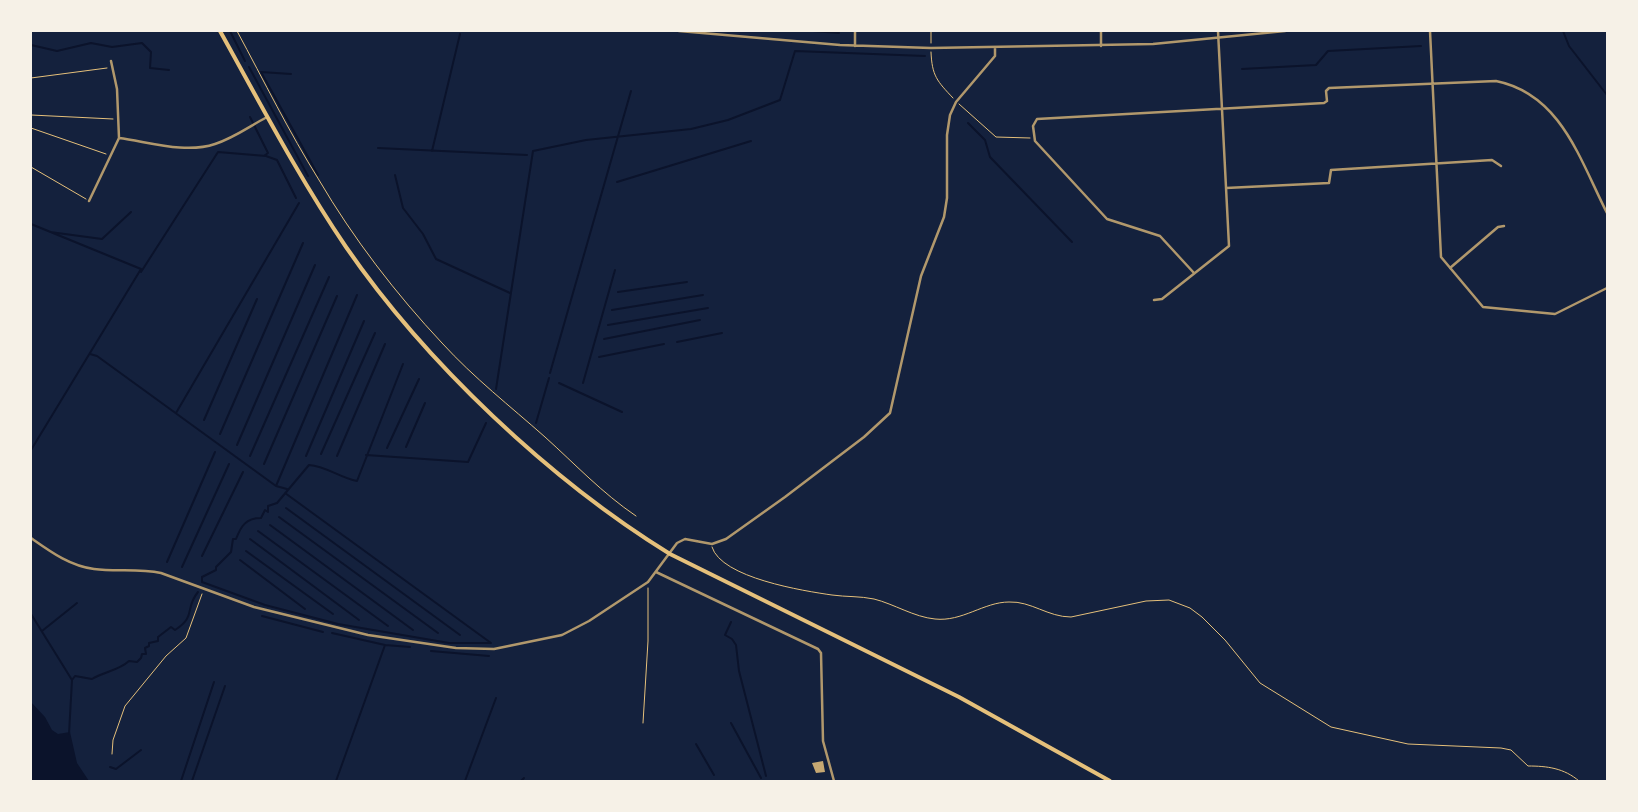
<!DOCTYPE html>
<html>
<head>
<meta charset="utf-8">
<style>
  body { margin:0 }
  #map { position:relative; width:1638px; height:812px; overflow:hidden; background:#14213d; font-family:"DejaVu Sans",sans-serif }
  canvas { display:block }
  .frame { position:absolute; inset:0; border:32px solid #f6f1e7; pointer-events:none }
</style>
</head>
<body>
<div id="map">
<canvas width="1638" height="812"></canvas>
<div class="frame"></div>
</div>
<script>
const context = document.querySelector('canvas').getContext('2d');
context.lineJoin = 'round';
function fill(path, color) {
  context.fillStyle = color;
  context.fill(path, 'evenodd');
}
function strokePath(path, color, width, dash) {
  context.strokeStyle = color;
  context.lineWidth = width;
  context.lineCap = dash ? 'butt' : 'round';
  context.setLineDash(dash || []);
  context.stroke(path);
}
fill(new Path2D(`
  M31,702L45,717L52,730L58,734L70,732L77,763L89,781H31Z`), '#0b132b');
strokePath(new Path2D(`
  M230,31L245,61
  M813,31L839,33
  M1563,31L1569,46L1607,95
  M31,45L57,51L91,43L112,47L142,43L151,52L150,68L169,70
  M249,67L308,176
  M1242,69L1316,65L1328,51L1421,46
  M291,74L261,72L318,175
  M250,117L268,153L264,156
  M968,123L985,140L990,157L1072,242
  M378,148L527,155
  M432,151L460,34
  M395,175L403,208L423,234L436,259L510,293
  M617,182L751,141
  M31,224L141,269L31,450
  M50,232L102,239L131,212
  M141,272L218,152L266,156L277,160L296,198
  M618,292L687,282
  M612,310L703,295
  M608,325L708,308
  M604,339L700,320
  M677,342L722,333
  M90,354L97,356L276,486L287,489
  M599,357L664,344
  M403,364L357,481C340,478 326,466 309,465L277,503L268,506V512L265,510L261,518C246,518 241,526 236,539H233L231,552L216,567V570L202,577V582L265,605L338,624L449,643H491
  M550,373L631,91
  M559,383L622,412
  M583,383L615,270
  M496,389L533,151L586,140L691,129L728,120L780,100L795,51L925,56
  M176,413L299,203
  M204,420L257,299
  M536,423L549,378
  M220,434L303,243
  M237,445L315,265
  M406,447L425,403
  M387,448L419,379
  M321,454L375,333
  M366,455L468,462L486,423
  M250,456L329,277
  M306,456L364,321
  M337,456L385,344
  M264,464L337,296
  M276,486L357,295
  M285,493L491,643
  M286,508L460,635
  M279,517L438,633
  M270,525L413,630
  M258,531L388,626
  M250,539L359,620
  M246,551L333,614
  M202,556L243,472
  M240,560L305,609
  M167,562L215,452
  M182,567L229,464
  M31,614L72,680
  M262,616L323,632
  M731,622L725,635L732,639L736,645L739,671L766,776
  M42,631L77,603
  M332,633L385,645L410,647
  M431,651L489,656
  M731,723L761,778
  M69,734L72,680L75,676L92,679C105,671 118,671 129,661L137,662L141,658L142,654H146L145,648L149,646V643L158,641V637L171,627L175,630C197,616 184,609 198,592
  M696,744L714,775
  M110,767L116,769L141,750
  M181,781L214,682
  M192,781L225,686
  M336,781L385,645
  M465,781L496,698
  M521,781L524,778`), '#0b132b', 2);
fill(new Path2D(`
  M823,761L825,772L816,773L812,763Z`), '#c6a872');
strokePath(new Path2D(`
  M237,31C264,81 289,132 319,180C353,238 396,294 442,343C474,378 510,406 545,437C575,464 602,493 636,516
  M931,43V31
  M931,52C932,76 937,81 953,98
  M31,78L107,68
  M959,104L996,137L1030,138
  M31,115L113,119
  M31,128L106,154
  M31,167L86,199
  M712,547C721,578 804,591 832,595C846,597 860,596 874,599C894,604 914,617 935,619C962,622 984,602 1009,602C1031,601 1048,617 1071,617L1146,601L1169,600L1190,608L1202,617L1225,640L1260,683L1331,727L1408,744L1501,748L1511,750L1528,766C1547,766 1564,768 1579,781
  M643,723L648,641V588
  M112,754L113,740L125,706L166,656L186,638L202,594`), '#e5c07b', 1);
strokePath(new Path2D(`
  M679,31L840,45L931,48L1153,44L1285,31
  M1101,31V46
  M1430,31L1441,257L1483,307L1555,314L1607,288
  M855,46V31
  M111,61L117,89L119,138C149,142 186,154 215,144C234,138 250,126 267,117
  M1226,188L1329,183L1331,170L1492,160L1501,166
  M89,201L119,138
  M1450,268L1498,227L1504,226
  M1194,273L1160,236L1107,219L1035,141L1033,126L1037,119L1324,103L1327,101L1326,91L1329,88L1496,81C1561,94 1580,160 1607,213
  M1154,300L1162,299L1229,246L1218,31
  M31,538C51,552 70,566 94,569C116,572 138,568 161,573L254,607L368,635L456,648L494,649L562,635L589,621L648,582L677,543L685,539L712,544L726,539L785,497L864,437L890,413L921,276L944,217L947,198V135L950,115L956,102L995,56V47
  M656,572L818,649L821,653L823,741L834,781`), '#b1986c', 2.5);
strokePath(new Path2D(`
  M220,31C260,103 299,178 346,247C426,363 550,480 670,554L959,697L1110,781`), '#e5c07b', 4);
</script>
</body>
</html>
